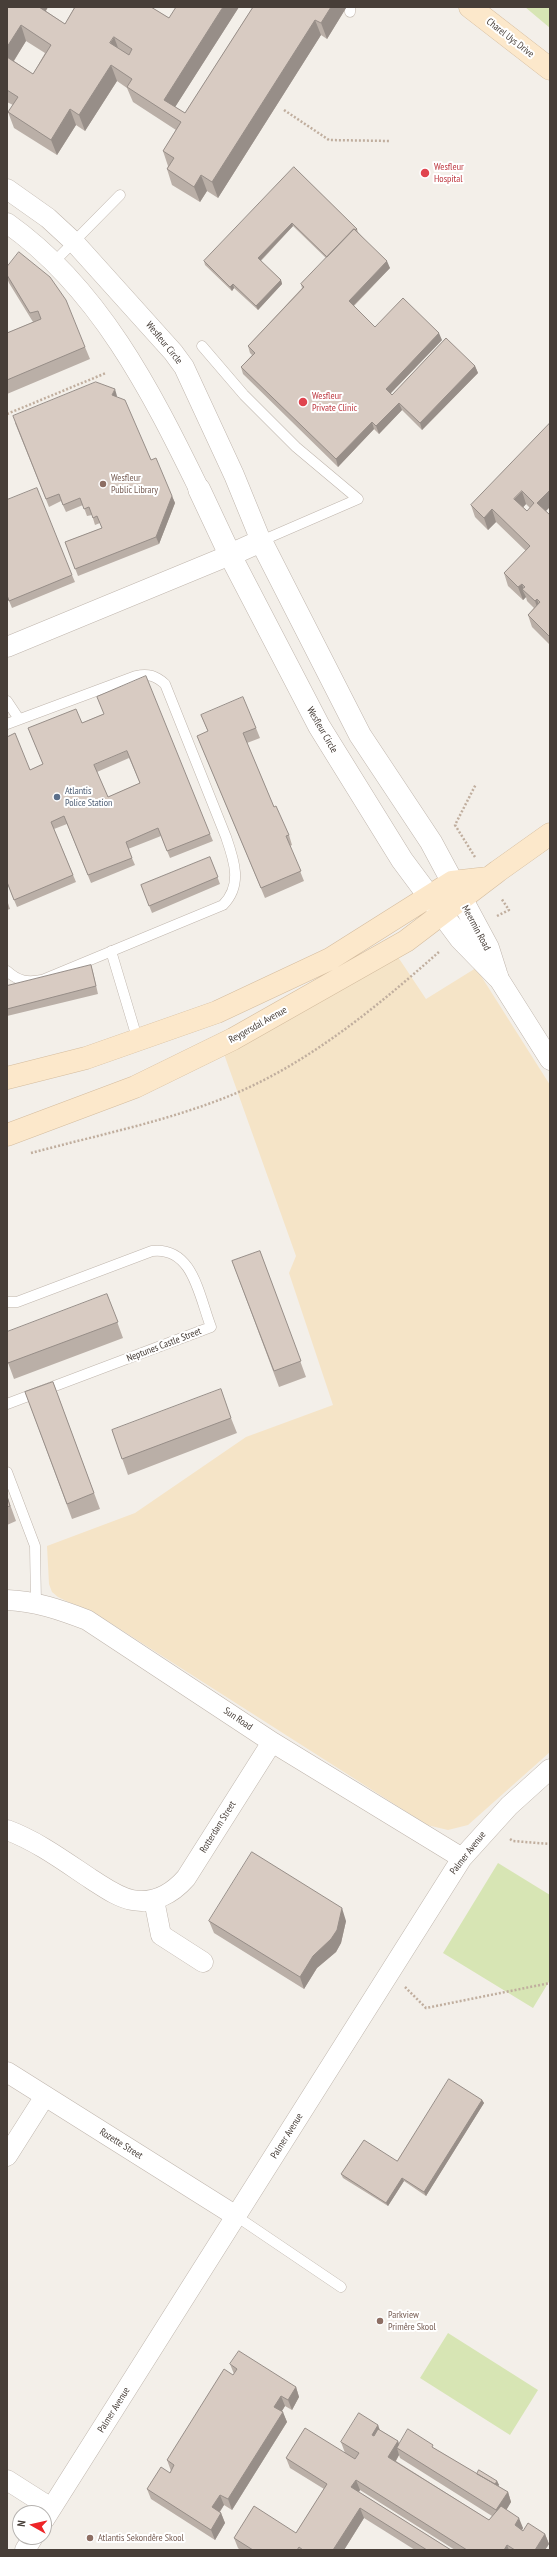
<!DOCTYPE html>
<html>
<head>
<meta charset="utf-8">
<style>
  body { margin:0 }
  #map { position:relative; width:557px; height:2557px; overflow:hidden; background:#f3efe9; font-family:"PT Sans Narrow",sans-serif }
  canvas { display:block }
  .frame { position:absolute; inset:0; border:8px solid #473e38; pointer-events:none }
  .north { position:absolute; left:12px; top:2505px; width:40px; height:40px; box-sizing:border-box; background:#fff; border:1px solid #b5b2af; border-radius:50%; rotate:278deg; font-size:11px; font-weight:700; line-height:16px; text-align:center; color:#473e38 }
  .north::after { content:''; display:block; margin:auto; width:14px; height:18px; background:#ee2528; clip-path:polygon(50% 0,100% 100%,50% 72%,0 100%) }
</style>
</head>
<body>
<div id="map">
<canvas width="557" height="2557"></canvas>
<div class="frame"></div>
<div class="north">N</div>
</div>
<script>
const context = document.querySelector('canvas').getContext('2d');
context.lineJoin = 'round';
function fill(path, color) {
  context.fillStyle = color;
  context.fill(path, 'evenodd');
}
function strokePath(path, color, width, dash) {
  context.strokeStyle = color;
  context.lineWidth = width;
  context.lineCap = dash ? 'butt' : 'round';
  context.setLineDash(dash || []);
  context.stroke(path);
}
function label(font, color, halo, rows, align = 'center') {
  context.font = font + ' "PT Sans Narrow",sans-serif';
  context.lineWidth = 4;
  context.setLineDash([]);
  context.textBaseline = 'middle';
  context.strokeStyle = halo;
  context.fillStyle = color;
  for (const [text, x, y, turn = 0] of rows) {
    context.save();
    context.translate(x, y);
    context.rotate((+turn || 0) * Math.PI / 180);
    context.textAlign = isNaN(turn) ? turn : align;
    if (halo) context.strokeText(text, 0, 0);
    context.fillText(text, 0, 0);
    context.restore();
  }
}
fill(new Path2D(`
  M525,7H550V28Z
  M498,1863L550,1895V1980L533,2008L443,1953Z
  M448,2333L538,2390L510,2435L420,2378Z`), '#d7e5b4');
fill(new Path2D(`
  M398,957L426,999L476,968L550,1085V1752L468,1825L448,1830L427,1825L112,1624L58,1597L52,1592L49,1584L47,1546L135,1513L246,1437L333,1405L289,1273L296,1256L224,1054Z`), '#f5e4c7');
const service = new Path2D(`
  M350,12V7
  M53,263L120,195
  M202,346L244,395L296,447L358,499L261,541
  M7,701L19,719
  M7,724L136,676C148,673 156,676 165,684L226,837C234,860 243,885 223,905L42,980C27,983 18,981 7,971
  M111,951L138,1041
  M7,1302H17L152,1251C193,1246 199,1296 211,1327L7,1404
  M7,1472L35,1546L36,1603
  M236,2216L341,2287`);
const minor = new Path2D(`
  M7,189L48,218L74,242L173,352L184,367L234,475L261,541
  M7,223C99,288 151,391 199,489
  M7,647L230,555
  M497,976L550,1060
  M7,1600C35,1601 61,1610 87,1620L272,1742L462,1858
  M7,1830C37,1841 64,1861 91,1879C104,1887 117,1897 132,1900C153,1904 172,1894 186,1878L272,1742
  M154,1900L161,1935L203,1962
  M7,2072L236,2216
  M7,2156L45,2096
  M7,2480L51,2508
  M44,2520L462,1858L509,1806L550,1769
  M25,2550L33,2537`);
const tertiary = new Path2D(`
  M199,489L230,555L319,726L402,860L460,938L497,976
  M230,555L261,541L360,735L431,842L488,948L496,973`);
const secondary = new Path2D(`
  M470,7L550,69
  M7,1078L86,1058L217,1012L330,959L452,882L488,878
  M7,1135L135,1087L233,1039L406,941L498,871L550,834`);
strokePath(service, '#bfb5ac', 11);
strokePath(minor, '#bfb5ac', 21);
strokePath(tertiary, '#bfb5ac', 23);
strokePath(secondary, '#d4bc9e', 23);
strokePath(new Path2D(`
  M284,110L329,140L390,141
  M7,414L106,373
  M475,857L455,825L476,784
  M497,916L509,910L501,898
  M31,1153C105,1133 194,1116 262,1081C327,1048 386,999 440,951
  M510,1839L513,1841L550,1844
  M405,1987L426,2008L550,1983`), '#c0ae9e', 2.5, [2, 2]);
strokePath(service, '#fff', 10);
strokePath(minor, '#fff', 20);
strokePath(tertiary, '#fff', 22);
strokePath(secondary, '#fce8cb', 22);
fill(new Path2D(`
  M7,7H48L46,11L65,24L74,8L72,7H151L169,18L239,7L175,107L185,113L253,7H345L346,8L327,39L321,35L218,198L207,191L200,202L172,185L167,169L168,166L163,151L176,130L133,102L127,88L117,81L85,131L76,125L57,155L14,128L8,112L13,105L7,102ZM26,41L45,53L33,74L14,61Z
  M294,167L357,229L358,232L390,268L354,306L375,327L442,340L391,393L392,395L475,366L478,373L422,430L402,410L379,434L374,429L338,467L243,374L241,367L252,355L250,353L248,346L302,288L301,284L326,258L293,226L261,261L281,280L282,284L258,310L234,288L232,291L205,265L204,261Z
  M7,267L85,347L90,359L7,394V333L33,322L9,283L7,278Z
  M117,396V397L151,460L172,496L175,503L159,544L78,576L65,542L102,528L100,523L95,525L92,515L87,516L83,505L66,512L61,501L49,507L15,423Z
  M550,423L546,511L550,515V645L532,627L528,615L534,608L527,601L526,597L523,600L508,586L504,573L526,551L496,522L488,530L475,517L471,505ZM526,504L530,508L527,511L523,507Z
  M72,575L75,582L12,608L7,596Z
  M103,714L210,834L213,841L170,858L161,836L128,849L135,865L91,883L67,824L54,829L76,882L17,907L7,883L30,770L43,764L28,728L82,723ZM129,758L140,783L108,797L97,772Z
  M201,715L256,728L260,738L247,743L274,807L289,835L292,845L290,846L304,881L265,898L197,736L208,732Z
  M210,857L220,884L152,913L141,885Z
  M7,900L10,909L7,910Z
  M91,965L93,972L98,994L7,1016V986Z
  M260,1251L306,1377L279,1387L232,1261Z
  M107,1294L123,1338L14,1379L7,1360Z
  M53,1382L100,1509L72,1519L25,1392Z
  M231,1418L237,1433L128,1475L112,1430Z
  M7,1496L16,1521L7,1525Z
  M209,1921H346L341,1943L336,1952L317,1968L304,1989L214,1933Z
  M482,2100L484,2103L426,2196L404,2181L388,2206L343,2178L341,2174L397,2161Z
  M230,2364L296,2387L299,2397L292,2410L285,2406L282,2411L287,2422L232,2510L224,2505L220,2512L221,2513L225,2523L215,2540L151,2499L147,2489L170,2473L171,2471L167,2460L233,2375L234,2374Z
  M378,2425L380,2430L398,2441L399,2444L434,2448L477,2474L497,2481L499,2485L498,2486L508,2492L511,2502L506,2510L523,2528L522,2530L523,2531L545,2534L549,2544L545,2550H455L360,2490L359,2492L451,2550H415L364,2518L344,2550H240L238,2548L234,2538L296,2533L324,2489L290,2468L286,2458L345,2453L341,2442ZM399,2455L400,2458L492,2516L489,2520L396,2461Z`), '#baafa7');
fill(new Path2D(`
  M36,7H48L40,20Z
  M223,7H239L170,115L164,100Z
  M331,7H345L346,8L327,39L321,23Z
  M315,20L321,35L218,198L212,182Z
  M21,25L26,41L8,70L7,67V47Z
  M114,37L120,53L110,43Z
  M111,65L117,81L85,131L79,115Z
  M70,109L76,125L57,155L51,140Z
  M201,175L207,191L200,202L194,187Z
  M292,223L293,226L259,262L258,258Z
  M387,261L390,268L351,308L349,301Z
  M281,280L282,284L258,310L256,306Z
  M233,284L234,288L232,291L230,287Z
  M439,333L442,340L388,396L386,389Z
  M475,366L478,373L422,430L420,423Z
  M115,389L117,396L115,402L112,395Z
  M399,403L402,410L379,434L376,426Z
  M372,422L374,429L338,467L336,459Z
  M550,490V507L542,515L537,503Z
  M522,491L526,504L519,512L514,499Z
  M172,496L175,503L159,544L156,537Z
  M492,509L496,522L488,530L484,518Z
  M522,584L524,590L522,589L526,597L523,600L518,587Z
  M537,599L541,611L539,613L535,601Z
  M342,1908L346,1921L341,1943L336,1952L317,1968L304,1989L300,1977Z
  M482,2100L484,2103L426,2196L424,2192Z
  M402,2178L404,2181L388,2206L386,2203Z
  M296,2387L299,2397L292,2410L288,2400Z
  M281,2396L285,2406L278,2417L274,2407Z
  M283,2412L287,2422L232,2510L228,2499Z
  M378,2425L381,2435L375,2445L372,2435Z
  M398,2441L401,2451L397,2448L399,2455L392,2467L388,2457Z
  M356,2480L360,2490L355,2498L351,2487Z
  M497,2481L499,2485L494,2492L493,2488Z
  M508,2492L511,2502L500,2521L496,2510Z
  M220,2495L224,2505L216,2517L212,2507Z
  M360,2508L364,2518L344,2550H333Z
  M221,2513L225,2523L215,2540L211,2530Z
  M519,2518L523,2528L519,2536L515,2525Z
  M545,2534L549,2544L545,2550H535Z
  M507,2545L509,2550H504Z`), '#978e88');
const building = new Path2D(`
  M7,7H39L65,24L75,7H151L169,18L176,7H223L164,100L185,113L253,7H331L321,23L315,20L212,182L201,175L194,187L167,169L174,158L163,151L181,122L127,87L132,79L111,65L79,115L70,109L51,140L8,112L18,97L7,90V57L33,74L51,45L21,25L7,47ZM114,37L132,49L129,55L110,43Z
  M294,167L357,229L356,230L354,229L327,257L292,223L258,258L281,280L256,306L233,284L230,287L204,261Z
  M354,229L387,261L349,301L375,327L403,298L439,333L386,389L392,395L446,338L475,366L420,423L399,403L376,426L372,422L336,459L241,367L255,353L248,346L304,287L301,284Z
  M19,252L50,277L66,300L85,347L7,380V333L41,319L38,311L30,313L7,275V267Z
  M96,382L115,389L112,395L125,400L151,460L156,458L172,496L156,537L75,569L65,542L102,528L97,516L93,518L89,507L84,509L80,498L63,505L59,494L46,499L13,416Z
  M550,423V490L537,503L550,515V637L528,615L540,602L537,599L535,601L522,589L525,587L522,584L518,587L504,573L530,546L492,509L484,518L471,505ZM522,491L534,503L527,511L514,499Z
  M37,488L72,575L9,601L7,595V500Z
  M146,676L210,834L167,851L158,828L126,842L132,858L88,875L64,816L51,822L73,875L14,900L7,882V737L15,733L30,770L43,764L28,728L76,709L82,723L104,714L97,697ZM127,751L140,783L108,797L94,765Z
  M243,697L256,728L243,733L274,807L276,806L289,835L286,836L301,871L261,888L197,736L208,731L201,715Z
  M210,857L218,877L149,906L141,885Z
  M91,965L96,986L7,1009V986Z
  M260,1251L301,1361L274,1371L232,1261Z
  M107,1294L118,1322L8,1363L7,1360V1332Z
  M53,1382L94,1493L67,1504L25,1392Z
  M221,1389L231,1418L122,1459L112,1430Z
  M7,1496L10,1506L7,1507Z
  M252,1852L342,1908L337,1930L331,1939L313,1956L300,1977L209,1921Z
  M449,2079L482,2100L424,2192L402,2178L386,2203L341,2174L364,2140L397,2161Z
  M239,2351L296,2387L288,2400L281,2396L274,2407L283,2412L228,2499L220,2495L212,2507L221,2513L211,2530L147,2489L161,2467L170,2473L174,2465L167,2460L224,2369L233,2375L237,2369L230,2364Z
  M359,2413L378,2425L372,2435L374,2436L378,2429L398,2441L388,2457L489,2520L501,2506L519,2518L515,2525L523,2531L528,2523L545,2534L535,2550H515L507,2545L504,2550H467L356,2480L351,2487L451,2550H427L360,2508L333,2550H303L299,2547L297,2550H253L234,2538L254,2506L296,2533L327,2484L286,2458L305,2428L355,2459L359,2453L341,2442Z
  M408,2429L433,2445L432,2447L508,2492L496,2510L397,2448Z
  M479,2470L497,2481L495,2484L477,2474Z`);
fill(building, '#d8cbc2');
strokePath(building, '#978e88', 1);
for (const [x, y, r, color] of [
  [425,173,5,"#e0444e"],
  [303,402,5,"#e0444e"],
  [103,484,4,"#8d6e63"],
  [57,797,4,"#5c6f8a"],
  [380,2321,4,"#8d6e63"],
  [90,2538,4,"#8d6e63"]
]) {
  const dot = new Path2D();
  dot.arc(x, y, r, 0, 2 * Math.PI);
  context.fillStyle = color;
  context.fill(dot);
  strokePath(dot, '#fff', 1.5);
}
label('10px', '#473e38', '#fff', [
  ["Charel Uys Drive",510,38,38],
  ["Wesfleur Circle",164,343,51],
  ["Wesfleur Circle",322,730,60],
  ["Meermin Road",476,928,62],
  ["Reygersdal Avenue",258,1025,-29],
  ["Neptunes Castle Street",164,1345,-21],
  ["Sun Road",238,1719,34],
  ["Rotterdam Street",218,1827,-58],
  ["Palmer Avenue",468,1853,-52],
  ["Palmer Avenue",287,2136,-58],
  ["Rozette Street",121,2144,32],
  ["Palmer Avenue",114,2410,-58]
]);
label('10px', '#be3a42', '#fff', [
  ["Wesfleur",434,167],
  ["Hospital",434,179],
  ["Wesfleur",312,396],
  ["Private Clinic",312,408]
], 'left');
label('10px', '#785e54', '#fff', [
  ["Wesfleur",111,478],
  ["Public Library",111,490],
  ["Parkview",388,2315],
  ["Primêre Skool",388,2327],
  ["Atlantis Sekondêre Skool",98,2538]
], 'left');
label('10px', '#4e5e75', '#fff', [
  ["Atlantis",65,791],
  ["Police Station",65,803]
], 'left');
</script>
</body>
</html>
